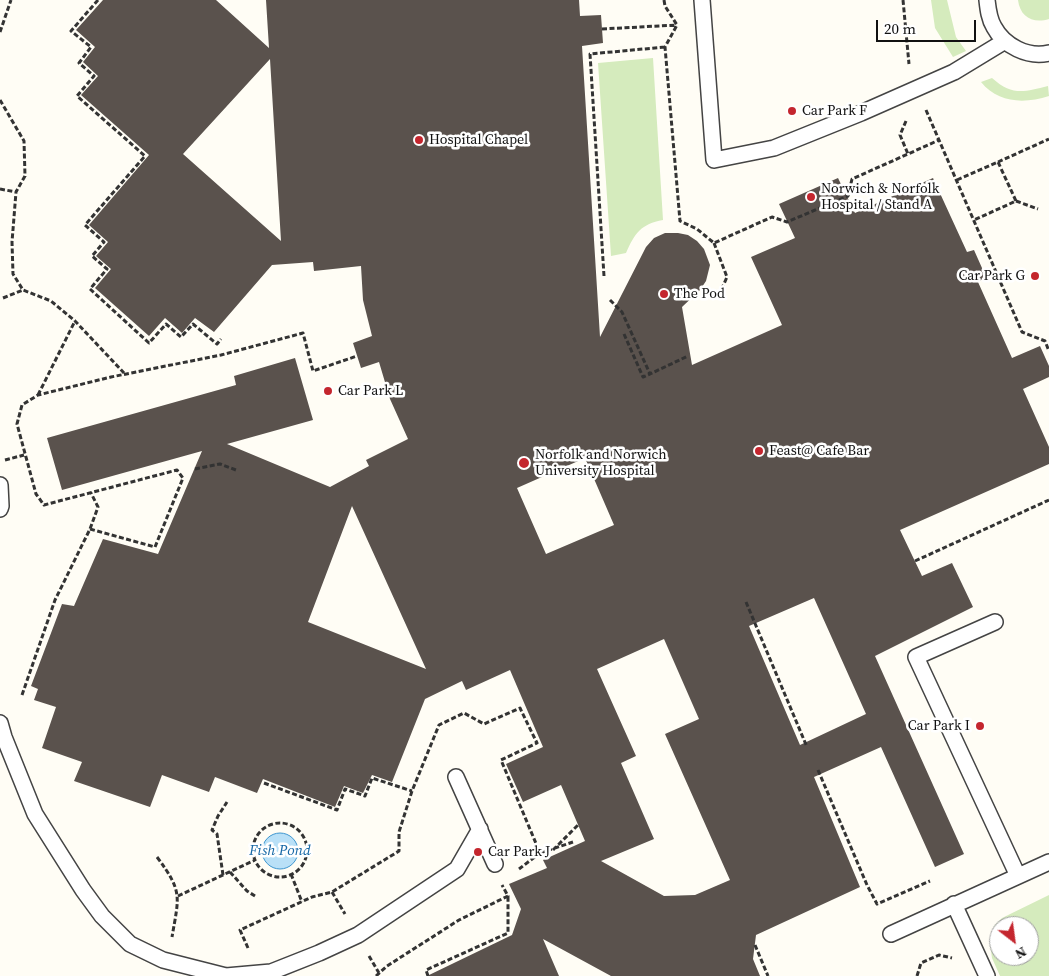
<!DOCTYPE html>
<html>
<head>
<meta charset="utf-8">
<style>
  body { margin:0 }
  #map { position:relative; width:1049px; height:976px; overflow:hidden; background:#fffdf5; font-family:"Source Serif 4",serif }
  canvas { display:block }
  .north { position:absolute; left:989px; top:916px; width:50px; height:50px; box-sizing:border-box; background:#fff; border:1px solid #a0a0a0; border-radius:50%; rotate:150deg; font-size:14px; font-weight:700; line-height:20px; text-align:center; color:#111 }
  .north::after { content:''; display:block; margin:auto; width:18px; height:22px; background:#c4262e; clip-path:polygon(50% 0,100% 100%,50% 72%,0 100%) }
  .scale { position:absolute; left:876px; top:20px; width:100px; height:22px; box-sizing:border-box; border:2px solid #111; border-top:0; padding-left:6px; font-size:15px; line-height:18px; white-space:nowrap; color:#111; -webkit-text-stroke:4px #fff; paint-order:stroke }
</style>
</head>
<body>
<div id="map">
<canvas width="1049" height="976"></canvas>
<div class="north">N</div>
<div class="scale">20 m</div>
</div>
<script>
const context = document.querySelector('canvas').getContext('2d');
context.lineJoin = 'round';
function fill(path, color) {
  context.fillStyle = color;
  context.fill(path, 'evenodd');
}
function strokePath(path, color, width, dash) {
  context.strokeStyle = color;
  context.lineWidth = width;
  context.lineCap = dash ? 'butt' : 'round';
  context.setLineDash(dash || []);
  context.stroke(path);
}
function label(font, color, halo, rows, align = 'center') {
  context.font = font + ' "Source Serif 4",serif';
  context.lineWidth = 5;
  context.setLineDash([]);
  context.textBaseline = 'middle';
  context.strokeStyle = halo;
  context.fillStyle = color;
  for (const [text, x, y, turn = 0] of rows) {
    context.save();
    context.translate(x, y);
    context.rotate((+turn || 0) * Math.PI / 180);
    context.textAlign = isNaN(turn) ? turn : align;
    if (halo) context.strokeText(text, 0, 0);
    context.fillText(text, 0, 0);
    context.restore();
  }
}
fill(new Path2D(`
  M931,0H947L956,37L966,51L953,57L935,28Z
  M1018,0H1049V19C1033,24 1020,17 1018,0Z
  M653,58L663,220C641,224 635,233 626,253L611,256L598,63Z
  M992,78C1012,96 1024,92 1048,86L1049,96C1024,104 998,103 981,82Z
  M1049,895V976H1000L992,958L990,944L994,926L1002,918ZM999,926H1029V956H999Z`), '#d5ebbd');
const water = new Path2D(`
  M262 851a18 18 0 1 1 36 0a18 18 0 1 1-36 0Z`);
fill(water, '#b9e0f7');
strokePath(water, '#3f96cf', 1);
fill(new Path2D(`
  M103,0H216L269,48L266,0H579L580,16L601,15L603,43L582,46L600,337L646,247L654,238L665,233H678L688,235L697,241L704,249L710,265L706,281L700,290L682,307L692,365L782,325L751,257L795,238L779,204L838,178L855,213L933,178L967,252L974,250L986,277L978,282L1012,358L1040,346L1049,366V377L1023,389L1049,447V464L900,530L922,576L952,563L973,607L875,656L964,854L935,867L881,747L814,777L860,887L756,935L753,959L760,976H611L543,939L559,976H427L512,935L521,909L509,884L547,868L543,860L585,841L561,785L523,802L506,764L543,747L510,670L466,690L462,681L425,699L392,782L372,775L363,793L344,786L335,807L263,779L257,793L215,777L209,792L162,775L150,807L74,781L82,762L42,748L56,707L34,700L38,689L31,686L62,604L74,606L103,539L158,554L202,451L62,490L47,438L236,385L234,376L295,358L313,420L227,444L330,487L369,466L366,460L408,439L390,399L379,362L361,368L353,343L372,336L363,300L361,266L314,271L313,262L272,265L214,332L195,318L182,333L165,318L149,336L95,288L111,269L96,256L108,242L89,225L149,155L81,95L98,76L83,62L95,47L76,30ZM270,59L281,241L183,154ZM585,458L614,525L546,554L517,488ZM352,506L426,669L308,622ZM814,598L866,714L800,745L749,626ZM664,639L699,719L665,734L730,880L695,895L664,896L601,861L654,839L621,763L636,756L597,669Z`), '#5a524d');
const lane = new Path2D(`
  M702,0L714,160L774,148L861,113L954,72L1005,41
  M987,0C988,9 989,19 994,27C1004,46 1028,58 1049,53
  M0,485L1,506L0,509
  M995,622L916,657L1018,876
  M0,723L4,737L35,814L83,890L102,916L130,944L163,960L226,976L271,972L319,953L358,935L457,869L480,829
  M456,777L495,864
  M954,904L987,976
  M891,934L1049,862`);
strokePath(lane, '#444', 18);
strokePath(new Path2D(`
  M98,0L71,31L91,47L79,63L94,76L77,96L145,156L85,225L104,242L92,256L107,269L90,289L149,343L166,324L181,337L193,324L217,344L221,339
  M664,0L665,6L677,25L665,47L680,221L697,229L714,243L772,217L787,222L848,196L852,179L908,154
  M903,0L909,64
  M602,29L677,25
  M0,32L11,0
  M0,100L24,141L25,176L16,192L12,242L13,274L23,290L51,301L75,321L124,373
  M926,110L1022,332L1045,341L1049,351
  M906,121L900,135L908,154L939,140
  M998,162L1049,139
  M957,180L998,162L1016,201L974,220
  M0,189L16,192
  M1016,201L1038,209
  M714,243L727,277L719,295
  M604,276L590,54L665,47
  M3,298L23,290
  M610,300L622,312L650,374L688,356
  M624,334L643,377L650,374
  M38,395L75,321
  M5,460L24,455
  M195,469L220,464L236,470
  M90,529L155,547L183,478L177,470L44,505L36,494L17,424L22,405L38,395L111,377L221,355L303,333L313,371L357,356
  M915,561L1049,500
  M746,602L807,747
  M22,695L55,600L90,529L98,507L91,493
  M818,770L867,885L877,904L930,881
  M264,783L337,810L345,789L365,796L372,778L412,791
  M253 850a27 27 0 1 1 54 0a27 27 0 1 1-54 0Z
  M553,850L578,825
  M540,853L573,842
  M157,857C183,892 179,896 172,937
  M230,872L247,891L255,896
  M291,874L302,902
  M223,875L217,834L212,830L218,816L227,802
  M332,892L345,914
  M178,896L255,860
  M755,945L768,976
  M248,948L240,930L312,897L332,892L399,851V832L412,791L439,725L464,713L484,724L520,708L537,743L501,760L540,853L519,869
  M369,956L379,973
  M376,976L387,966L459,920L508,896L502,885
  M428,976L426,970L508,933V896
  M917,976L921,963L939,955L952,958`), '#333', 3, [5, 2.5]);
strokePath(lane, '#fff', 15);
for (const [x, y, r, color] of [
  [792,111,5,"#c4262e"],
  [419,140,5,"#c4262e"],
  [811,197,5,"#c4262e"],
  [1035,276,5,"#c4262e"],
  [664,294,5,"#c4262e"],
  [328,391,5,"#c4262e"],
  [759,451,5,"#c4262e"],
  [524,463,6,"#c4262e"],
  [980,726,5,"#c4262e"],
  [478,852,5,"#c4262e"]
]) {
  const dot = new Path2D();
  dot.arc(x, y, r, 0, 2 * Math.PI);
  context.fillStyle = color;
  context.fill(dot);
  strokePath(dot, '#fff', 2);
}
label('14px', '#111', '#fff', [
  ["Car Park F",802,111],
  ["Hospital Chapel",429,140],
  ["Norwich & Norfolk",821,189],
  ["Hospital / Stand A",821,205],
  ["Car Park G",1025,276,"right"],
  ["The Pod",674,294],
  ["Car Park L",338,391],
  ["Feast@ Cafe Bar",769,451],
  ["Norfolk and Norwich",535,455],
  ["University Hospital",535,471],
  ["Car Park I",970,726,"right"],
  ["Car Park J",488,852]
], 'left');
label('italic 15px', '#1768a6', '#fff', [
  ["Fish Pond",280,851]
]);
</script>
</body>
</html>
